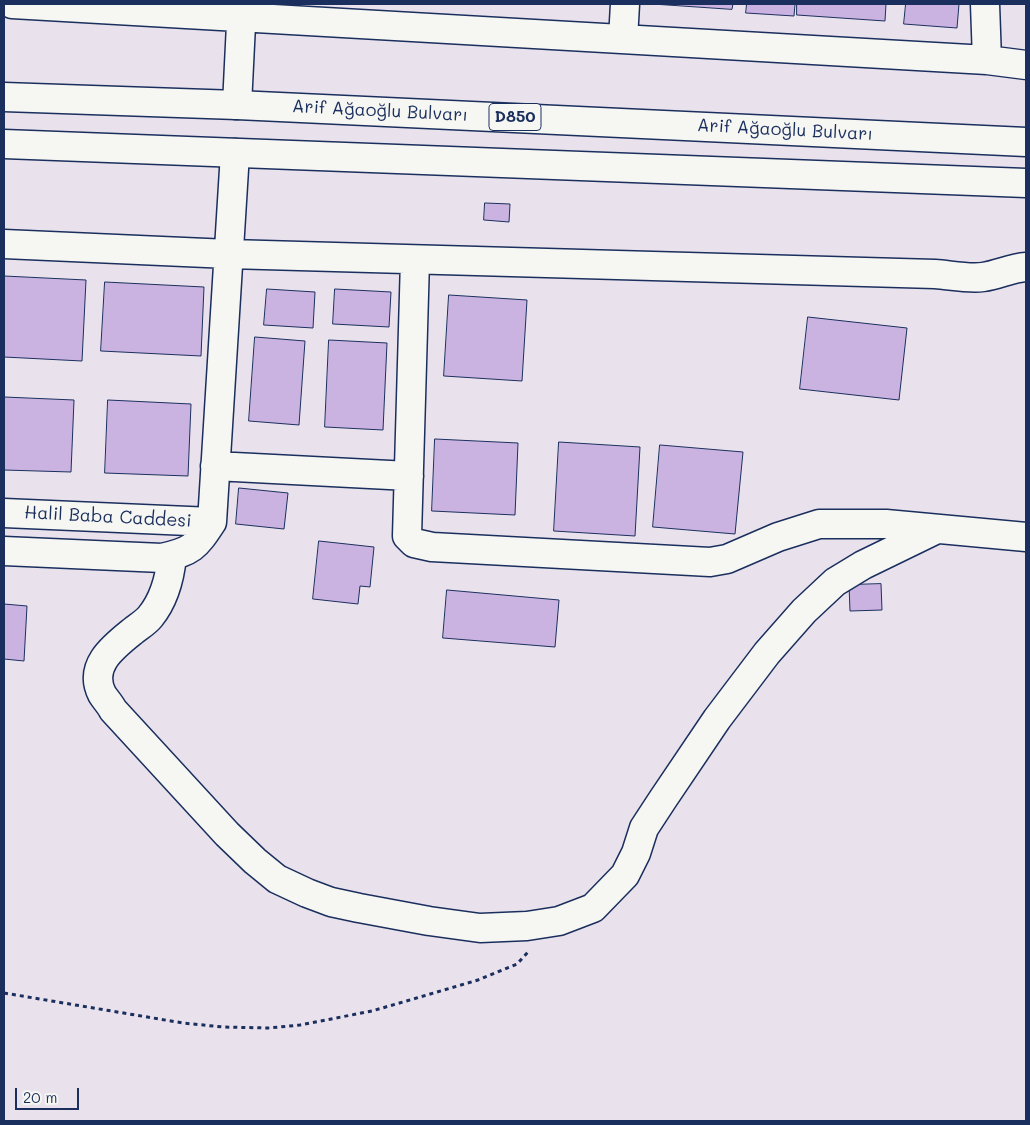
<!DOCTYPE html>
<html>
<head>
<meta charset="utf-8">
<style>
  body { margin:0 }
  #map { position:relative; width:1030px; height:1125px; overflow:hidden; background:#e9e2ed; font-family:Mali,sans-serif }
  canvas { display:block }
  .frame { position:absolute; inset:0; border:5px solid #1b2f5e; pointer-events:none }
  .scale { position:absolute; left:15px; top:1088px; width:64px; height:22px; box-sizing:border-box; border:2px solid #1b2f5e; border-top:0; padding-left:6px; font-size:15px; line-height:18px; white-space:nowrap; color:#1b2f5e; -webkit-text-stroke:4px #f6f6f2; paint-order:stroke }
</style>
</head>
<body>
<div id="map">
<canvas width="1030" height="1125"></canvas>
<div class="frame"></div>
<div class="scale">20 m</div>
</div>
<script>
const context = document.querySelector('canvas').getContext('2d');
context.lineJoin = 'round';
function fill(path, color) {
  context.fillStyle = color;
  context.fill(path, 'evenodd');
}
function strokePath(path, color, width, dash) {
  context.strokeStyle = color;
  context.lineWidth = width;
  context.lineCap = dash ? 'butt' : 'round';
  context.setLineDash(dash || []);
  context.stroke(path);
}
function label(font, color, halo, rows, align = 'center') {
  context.font = font + ' Mali,sans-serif';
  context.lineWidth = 4;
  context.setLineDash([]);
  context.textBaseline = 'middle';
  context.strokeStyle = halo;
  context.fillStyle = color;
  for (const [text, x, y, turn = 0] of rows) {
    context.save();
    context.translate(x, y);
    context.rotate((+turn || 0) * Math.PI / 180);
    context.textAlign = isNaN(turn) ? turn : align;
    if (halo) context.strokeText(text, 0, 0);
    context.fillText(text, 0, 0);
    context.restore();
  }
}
const building = new Path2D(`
  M653,4H733L732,9Z
  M747,4H795L794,16L746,13Z
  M797,4H886L885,21L797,15Z
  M906,4H959L957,28L904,24Z
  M485,203L510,204L509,222L484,220Z
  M4,276L86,280L82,361L4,357Z
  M105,282L204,287L201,356L101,351Z
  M267,289L315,292L313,328L264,325Z
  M335,289L391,292L389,327L333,324Z
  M449,295L527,300L522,381L444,376Z
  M808,317L907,328L899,400L800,389Z
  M255,337L305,341L299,425L249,421Z
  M329,340L387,343L383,430L325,427Z
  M4,397L74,400L71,472L4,470Z
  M108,400L191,404L188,476L105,473Z
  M435,439L518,443L515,515L432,511Z
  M559,442L640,447L635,536L554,531Z
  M660,445L743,452L735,534L653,527Z
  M239,488L288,493L284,529L236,524Z
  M319,541L374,547L370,587L360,586L358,604L313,599Z
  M881,584L882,610L850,611L849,585Z
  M447,590L559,600L555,647L443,638Z
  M4,604L27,606L24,661L4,659Z`);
fill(building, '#cbb3e1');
strokePath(building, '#1b2f5e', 1);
const minor = new Path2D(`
  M12,4L987,60L1026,65
  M985,4L987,60
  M623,39L625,4
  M237,105L242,4
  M4,244L229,254L935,274C950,275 968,279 983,277C998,275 1011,268 1026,267
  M415,260L407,536L414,543L432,547L710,562L727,559L778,537L819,524H886L1026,537
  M215,466L409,476
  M4,513L212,522
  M4,551L162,558C192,551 195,548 212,522L235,153
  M172,556C170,577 164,600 150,617C146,622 138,627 133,631C113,647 88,666 102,694C105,699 110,704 113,710L227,834L255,861L277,879L307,893L331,902L359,908L429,921L480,928L527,926L559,921L593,908L625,875L636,853L644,828L663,799L717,719L767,653L804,611L835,582L863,565L937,529`);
const highway = new Path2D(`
  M4,97L237,105L1026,142
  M4,144L1026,183`);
strokePath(minor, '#1b2f5e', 31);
strokePath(highway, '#1b2f5e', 31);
strokePath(new Path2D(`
  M4,993L183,1023L223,1027L268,1028L300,1025L372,1011L478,980L517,964L529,951`), '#1b2f5e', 3, [4, 4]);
strokePath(minor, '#f6f6f2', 28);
strokePath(highway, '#f6f6f2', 28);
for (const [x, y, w] of [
  [515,117,52]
]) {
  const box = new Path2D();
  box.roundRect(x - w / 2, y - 13.5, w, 27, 4);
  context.fillStyle = '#f6f6f2';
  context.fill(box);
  strokePath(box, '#1b2f5e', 1);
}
label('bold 16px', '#1b2f5e', null, [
  ["D850",515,117]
]);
label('18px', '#1b2f5e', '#f6f6f2', [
  ["Arif Ağaoğlu Bulvarı",380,111,3],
  ["Arif Ağaoğlu Bulvarı",785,130,3],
  ["Halil Baba Caddesi",108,517,3]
]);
</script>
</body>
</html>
